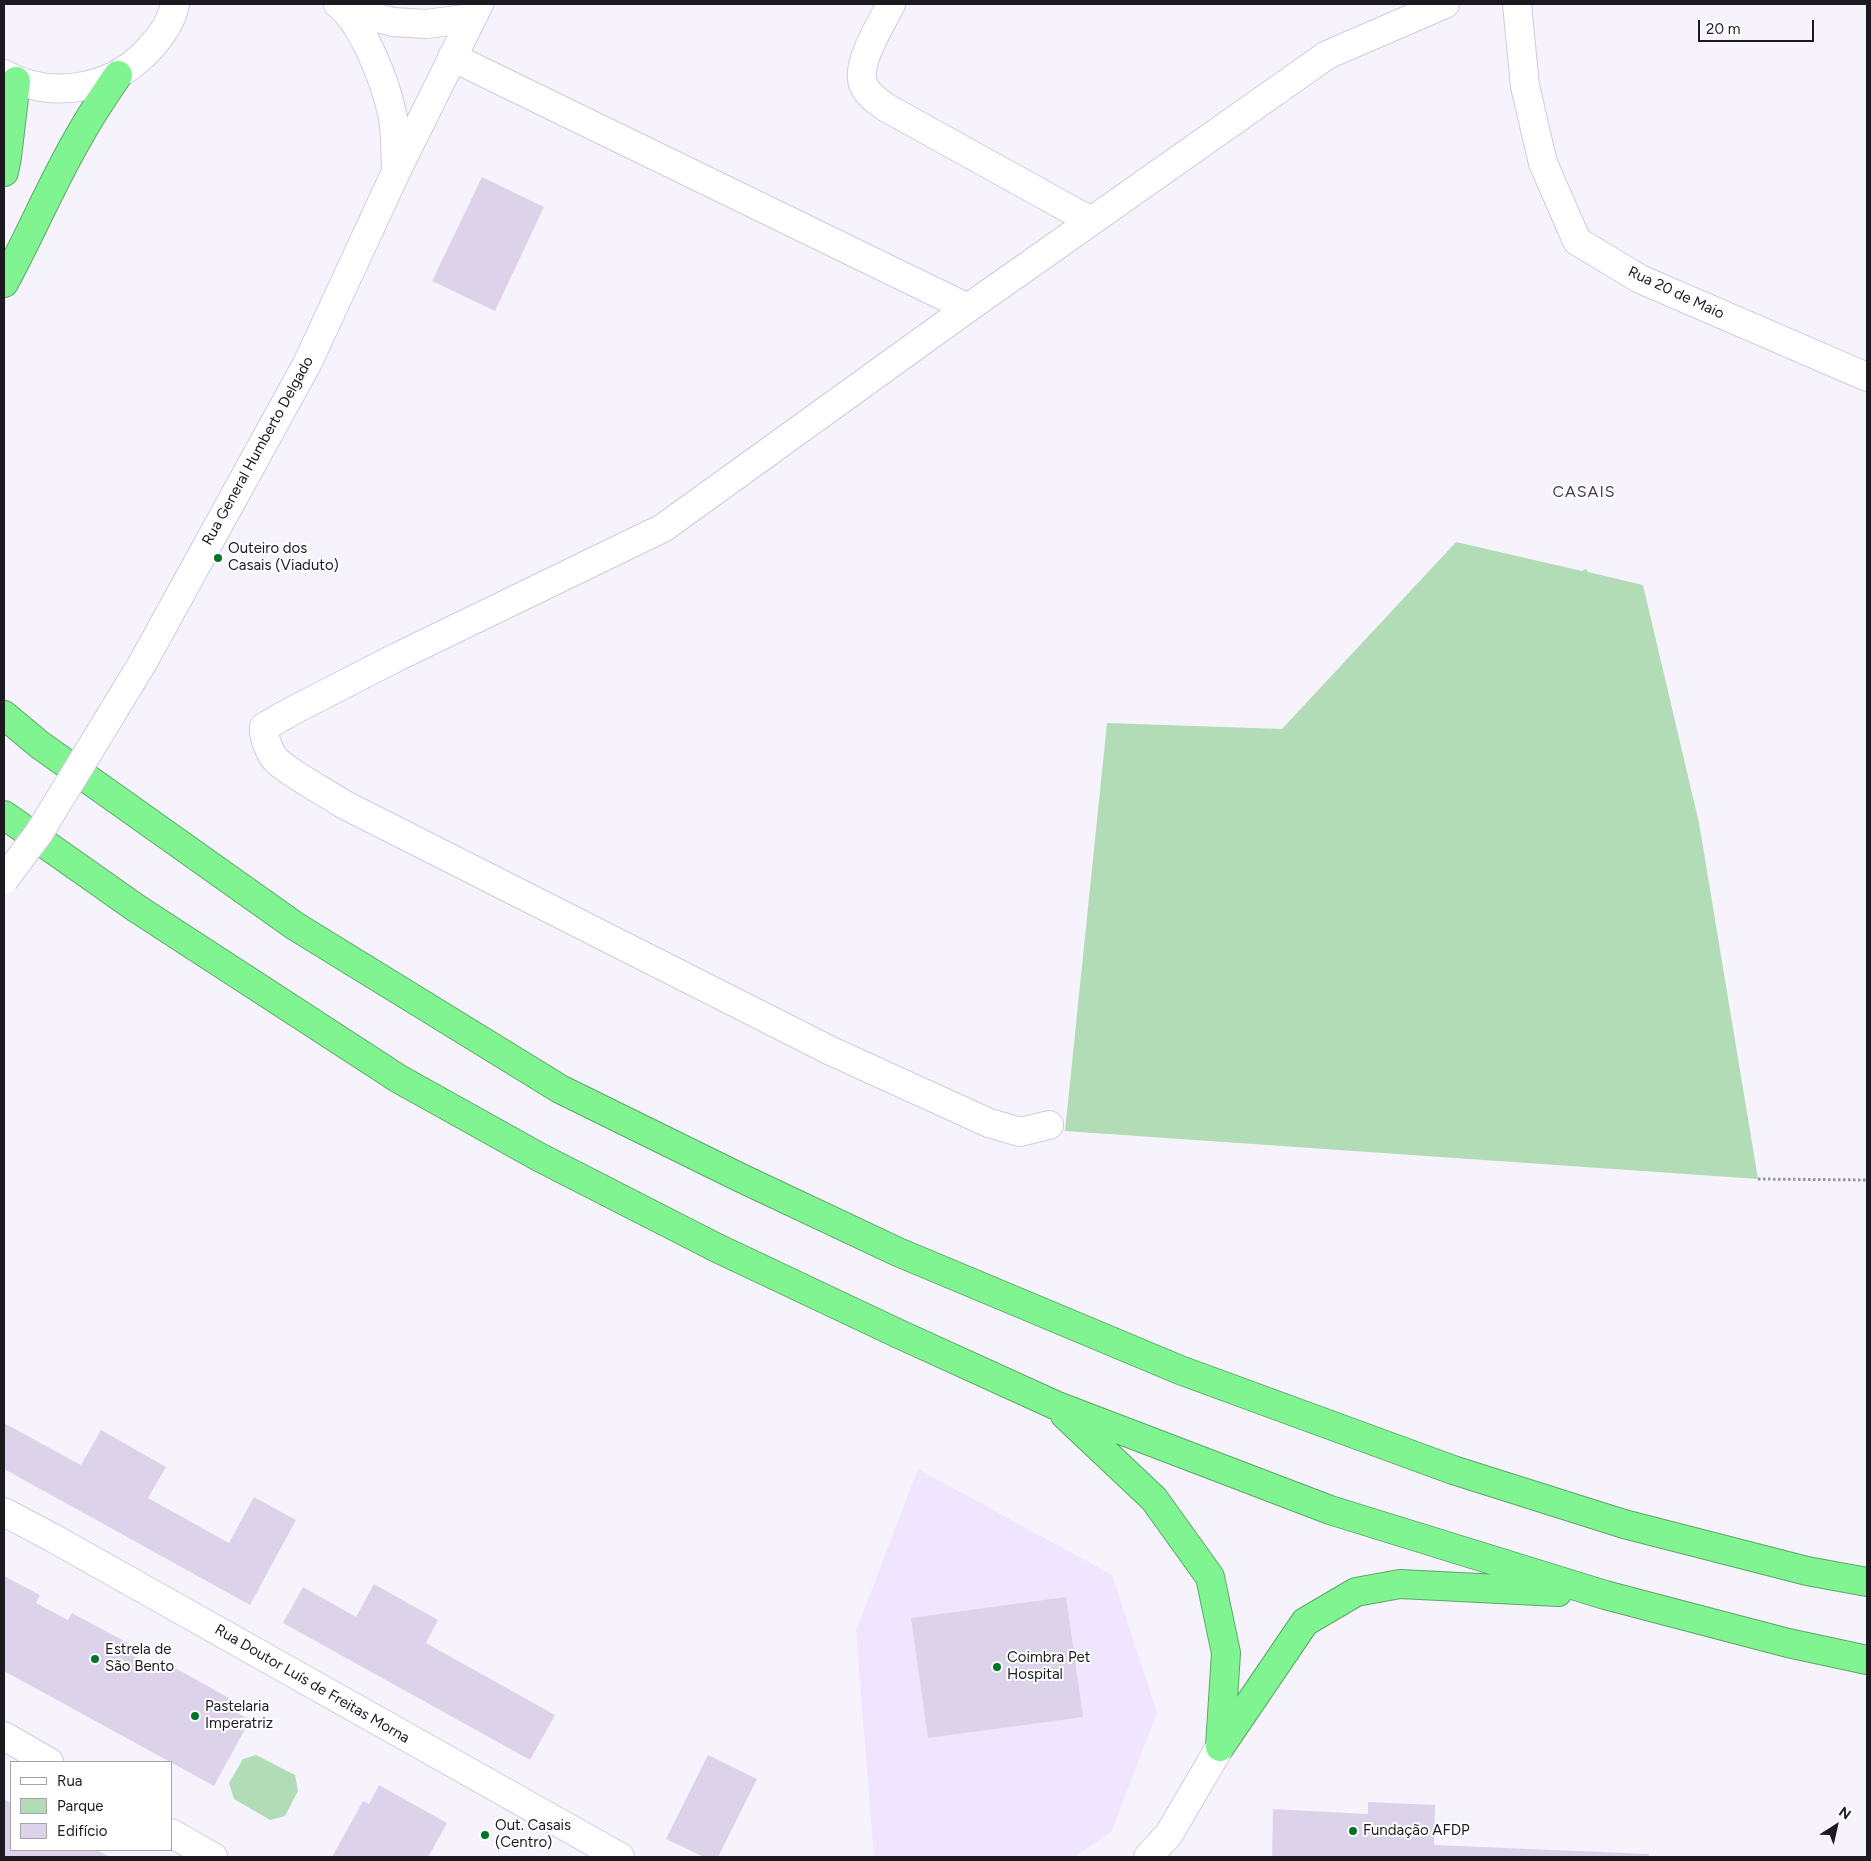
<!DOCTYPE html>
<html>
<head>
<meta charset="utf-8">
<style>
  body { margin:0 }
  #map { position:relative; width:1871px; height:1861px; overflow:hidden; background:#f7f3fd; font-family:Figtree,sans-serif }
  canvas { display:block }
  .frame { position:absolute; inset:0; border:5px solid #1c1921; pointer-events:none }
  .legend { position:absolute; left:10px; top:1761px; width:162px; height:90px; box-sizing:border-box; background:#fff; border:1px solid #a4a3a6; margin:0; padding:6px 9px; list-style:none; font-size:15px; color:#1c1921 }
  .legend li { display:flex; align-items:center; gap:10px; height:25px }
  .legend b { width:25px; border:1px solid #a4a3a6 }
  .north { position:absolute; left:1811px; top:1801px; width:50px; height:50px; -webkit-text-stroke:4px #fff; paint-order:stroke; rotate:35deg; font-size:14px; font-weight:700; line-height:20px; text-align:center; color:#1c1921 }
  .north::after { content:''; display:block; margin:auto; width:18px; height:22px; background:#1c1921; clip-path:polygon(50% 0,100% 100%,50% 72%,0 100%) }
  .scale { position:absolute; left:1698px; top:20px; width:116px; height:22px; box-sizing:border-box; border:2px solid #1c1921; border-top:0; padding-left:6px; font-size:15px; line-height:18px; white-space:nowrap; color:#1c1921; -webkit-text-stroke:4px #fff; paint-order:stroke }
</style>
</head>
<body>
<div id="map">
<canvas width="1871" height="1861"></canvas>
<div class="frame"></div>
<ul class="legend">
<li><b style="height:6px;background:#fff"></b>Rua</li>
<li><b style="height:14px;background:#b2dcb6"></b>Parque</li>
<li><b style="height:14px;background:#dcd3ea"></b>Edifício</li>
</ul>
<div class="north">N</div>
<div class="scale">20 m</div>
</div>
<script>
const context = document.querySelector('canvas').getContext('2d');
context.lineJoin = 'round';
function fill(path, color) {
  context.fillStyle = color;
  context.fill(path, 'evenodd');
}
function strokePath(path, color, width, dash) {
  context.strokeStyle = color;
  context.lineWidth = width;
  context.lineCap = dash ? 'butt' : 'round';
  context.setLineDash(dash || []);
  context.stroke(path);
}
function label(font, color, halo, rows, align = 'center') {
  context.font = font + ' Figtree,sans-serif';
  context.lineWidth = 4;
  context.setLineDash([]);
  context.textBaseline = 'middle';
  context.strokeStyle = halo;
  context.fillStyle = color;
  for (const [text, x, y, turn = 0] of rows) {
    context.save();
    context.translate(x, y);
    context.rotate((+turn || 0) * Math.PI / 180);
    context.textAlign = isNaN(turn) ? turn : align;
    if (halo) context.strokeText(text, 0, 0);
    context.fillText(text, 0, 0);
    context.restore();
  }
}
fill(new Path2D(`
  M918,1469L1112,1575L1157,1713L1111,1832L1074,1857H874L856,1631Z`), '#efe5fe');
fill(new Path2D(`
  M1456,542L1582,571L1586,569L1588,572L1643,585L1699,823L1758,1179L1065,1131L1107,723L1282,729Z
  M256,1755L295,1775L298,1791L285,1816L270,1820L234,1799L229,1783L243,1759Z`), '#b2dcb6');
fill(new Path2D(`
  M482,177L544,207L495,311L432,281Z
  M4,1423L81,1465L101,1430L166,1467L148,1498L229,1543L254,1497L296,1520L250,1605L4,1469Z
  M4,1576L40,1595L36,1603L68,1620L72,1613L137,1648L133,1656L165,1673L170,1665L236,1702L232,1710L250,1720L214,1786L4,1671Z
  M374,1584L438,1620L426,1643L555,1715L530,1760L283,1623L303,1587L356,1617Z
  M1066,1597L1083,1717L928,1738L911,1618Z
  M708,1755L757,1779L718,1857H704L666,1839Z
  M379,1785L447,1823L428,1857H332L363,1801L369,1804Z
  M4,1799L11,1803V1850H96L110,1857H4Z
  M1368,1802L1435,1805L1434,1845L1649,1854L1648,1857H1272L1273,1809L1368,1814Z`), '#dcd3ea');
const street = new Path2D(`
  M891,4C882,23 859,58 862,79C863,92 877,101 887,108L1091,221
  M1517,4L1525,86L1543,163L1577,241L1640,279L1867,377
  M452,57L968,308
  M1049,1125L1020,1132L989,1123L831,1051L343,804C323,791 296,777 278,762C270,755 263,737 264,727L292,711L397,657L663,528L968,308L1327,55L1445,4
  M4,1736L49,1762
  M171,1833L213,1857`);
const secondary = new Path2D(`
  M338,4C363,23 385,82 392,113C396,131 395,152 396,170
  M346,10L393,22L426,24L472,18
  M4,74C52,101 115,89 151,47C162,35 172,20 175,4
  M142,664L307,364L396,172L479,4
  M4,1512L53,1538L620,1857
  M1148,1857L1169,1834L1220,1747`);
const highway = new Path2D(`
  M4,172L7,157L16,81
  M4,283C31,234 52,182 81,133C92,113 105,94 118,75
  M4,715L40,745L295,926L560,1089L741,1178L898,1252L1180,1370L1453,1470L1624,1524L1807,1571L1867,1582
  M4,815L136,908L399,1079L539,1157L717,1248L899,1334L1055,1405L1330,1510L1605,1595L1788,1643L1867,1660
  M1065,1415L1154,1499L1210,1577L1226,1653L1220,1746
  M1220,1747L1305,1622L1356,1592L1400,1584L1558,1592`);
strokePath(street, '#d2c9e0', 30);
strokePath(secondary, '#d2c9e0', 30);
strokePath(highway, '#5ca769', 30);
strokePath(new Path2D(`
  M1758,1179L1867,1180`), '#98949d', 3, [2.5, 2.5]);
strokePath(street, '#fff', 28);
strokePath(secondary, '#fff', 28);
strokePath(highway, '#7ff490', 28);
const secondaryBridge = new Path2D(`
  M4,880L39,833L142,664`);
strokePath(secondaryBridge, '#d2c9e0', 30, []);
strokePath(secondaryBridge, '#fff', 28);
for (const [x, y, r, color] of [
  [218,558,5,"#017428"],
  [95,1659,5,"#017428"],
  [997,1667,5,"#017428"],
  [195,1716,5,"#017428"],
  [1353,1831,5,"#017428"],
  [485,1835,5,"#017428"]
]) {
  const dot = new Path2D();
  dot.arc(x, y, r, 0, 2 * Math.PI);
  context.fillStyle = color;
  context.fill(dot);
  strokePath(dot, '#fff', 2);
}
label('15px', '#1c1921', '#fff', [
  ["Rua 20 de Maio",1676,293,25],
  ["Rua General Humberto Delgado",258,451,-61],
  ["Rua Doutor Luís de Freitas Morna",312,1684,30]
]);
label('15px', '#1c1921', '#fff', [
  ["Outeiro dos",228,549],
  ["Casais (Viaduto)",228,566],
  ["Estrela de",105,1650],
  ["São Bento",105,1667],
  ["Coimbra Pet",1007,1658],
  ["Hospital",1007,1675],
  ["Pastelaria",205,1707],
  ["Imperatriz",205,1724],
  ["Out. Casais",495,1826],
  ["(Centro)",495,1843],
  ["Fundação AFDP",1363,1831]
], 'left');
context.letterSpacing = '1px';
label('16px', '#443d4f', '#fff', [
  ["CASAIS",1584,492]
]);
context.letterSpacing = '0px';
</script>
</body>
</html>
